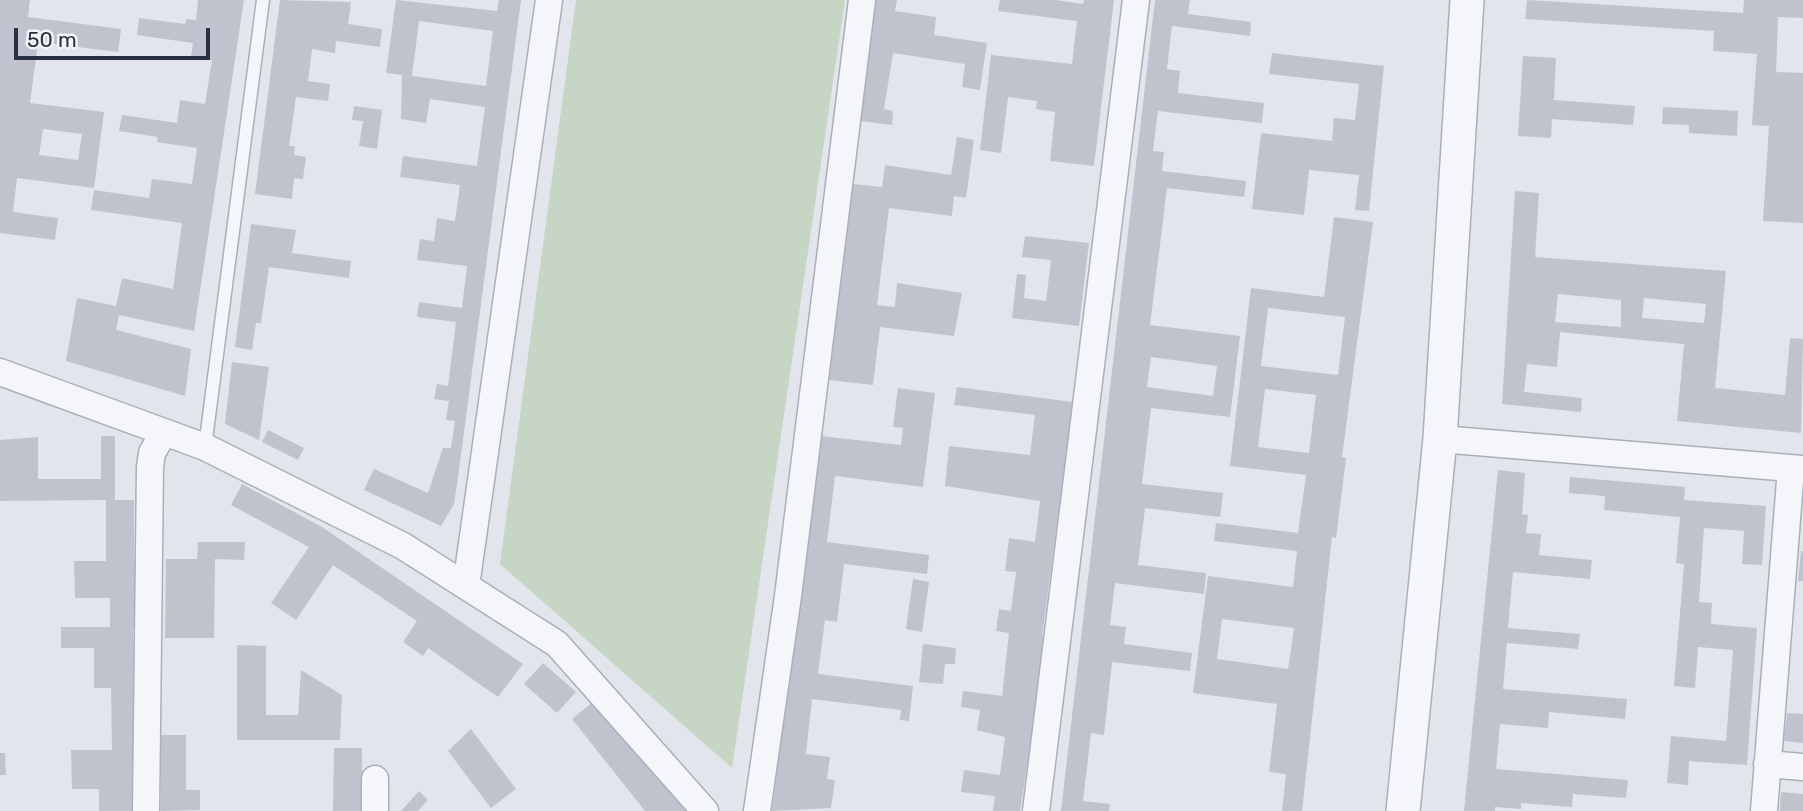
<!DOCTYPE html>
<html>
<head>
<meta charset="utf-8">
<style>
  body { margin:0 }
  #map { position:relative; width:1803px; height:811px; overflow:hidden; background:#e2e5eb; font-family:Rubik,sans-serif }
  canvas { display:block }
  .scale { position:absolute; left:14px; top:28px; width:196px; height:32px; box-sizing:border-box; border:4px solid #2a3043; border-top:0; padding-left:9px; font-size:21px; line-height:24px; white-space:nowrap; color:#2a3043; -webkit-text-stroke:5px #f2f4f8; paint-order:stroke }
</style>
</head>
<body>
<div id="map">
<canvas width="1803" height="811"></canvas>
<div class="scale">50 m</div>
</div>
<script>
const context = document.querySelector('canvas').getContext('2d');
context.lineJoin = 'round';
function fill(path, color) {
  context.fillStyle = color;
  context.fill(path, 'evenodd');
}
function strokePath(path, color, width, dash) {
  context.strokeStyle = color;
  context.lineWidth = width;
  context.lineCap = dash ? 'butt' : 'round';
  context.setLineDash(dash || []);
  context.stroke(path);
}
fill(new Path2D(`
  M576,0H845L732,768L500,564Z`), '#c6d5c4');
fill(new Path2D(`
  M0,0H30L28,17L121,29L118,52L38,42L30,103L104,112L94,188L17,178L13,212L58,218L55,240L0,233ZM43,129L82,134L78,160L39,155Z
  M198,0H244L194,331L119,315L116,330L191,349L185,396L66,361L77,298L116,306L122,278L173,289L182,223L91,210L94,190L149,198L152,179L192,184L197,148L157,142L158,137L119,131L122,115L177,123L180,100L205,104L212,60L191,57L193,43L137,35L139,18L185,24L186,19L196,20Z
  M280,0L351,2L348,24L382,29L380,47L336,41L335,53L312,49L308,81L330,84L328,101L296,97L289,146H295L294,155L306,157L303,179L294,178L292,199L255,194Z
  M396,0L497,11L499,0H521L458,478L454,504L441,526L364,490L374,469L428,493L443,448H451L455,421L446,420L449,401L434,399L437,384L448,386L456,322L417,317L419,302L462,308L467,266L417,260L420,239L434,241L437,218L455,221L460,185L400,177L403,156L477,166L485,107L430,99L426,123L401,119L402,75L386,73ZM419,21L493,31L486,86L412,76Z
  M875,0H897L895,11L936,17L934,35L987,43L980,90L962,87L965,64L893,53L884,109L893,111L892,125L860,121Z
  M1000,0H1056L1083,4L1084,0H1114L1094,166L1050,161L1055,112L1036,109L1037,101L1008,97L1001,153L980,150L991,55L1072,64L1077,21L998,11Z
  M1155,0H1190L1188,14L1251,22L1250,36L1172,26L1167,69L1180,71L1178,93L1264,103L1262,123L1158,111L1153,151L1164,152L1162,171L1246,181L1244,197L1167,188L1150,325L1240,336L1230,417L1151,408L1142,484L1223,493L1220,517L1145,508L1138,565L1206,573L1204,594L1115,583L1110,625L1126,627L1124,644L1192,653L1190,671L1112,662L1104,735L1091,733L1083,801L1110,804L1109,811H1061ZM1151,357L1217,366L1213,396L1147,387Z
  M1527,0L1743,13L1744,0H1803V18L1778,17L1776,72L1803,73V223L1763,221L1769,126L1752,125L1757,54L1713,51L1714,31L1525,19Z
  M1272,53L1384,66L1369,211L1355,210L1359,175L1309,170L1304,215L1252,209L1261,133L1332,141L1334,118L1355,120L1359,84L1269,74Z
  M1523,56L1556,58L1554,100L1635,106L1633,125L1552,119L1551,138L1518,136Z
  M354,106L382,110L377,149L359,146L363,121L352,120Z
  M1663,107L1738,111L1737,136L1689,133V125L1662,124Z
  M957,137L974,140L966,198L954,196L952,216L889,208L877,305L895,307L897,283L962,293L954,336L880,327L873,385L829,380L853,184L882,187L885,165L951,175Z
  M1515,191L1539,193L1535,257L1726,271L1715,388L1785,395L1790,338L1803,339L1801,433L1677,421L1684,344L1640,340L1560,332L1557,367L1527,364L1524,392L1582,398L1581,412L1502,404ZM1558,294L1621,300V327L1555,322ZM1644,298L1706,304L1704,323L1642,318Z
  M1334,217L1373,222L1342,457L1346,458L1336,538L1332,537L1302,811H1282L1286,774L1269,772L1277,704L1193,693L1208,576L1293,587L1297,551L1214,541L1216,523L1298,533L1306,475L1230,466L1251,288L1324,297ZM1268,308L1345,317L1338,375L1261,366ZM1265,389L1316,395L1309,453L1258,447ZM1222,619L1294,628L1288,669L1217,659Z
  M251,224L296,230L292,253L351,261L349,278L269,267L261,323H256L252,350L235,347Z
  M1025,236L1089,243L1079,326L1012,318L1017,274L1026,275L1024,298L1046,301L1051,260L1022,257Z
  M232,362L269,367L259,440L225,424Z
  M957,387L1073,402L1042,637L1047,638L1020,811H993L995,796L961,792L964,770L1000,775L1005,737L977,730L980,710L961,707L963,691L1002,696L1009,633L996,631L999,609L1011,611L1016,572L1005,571L1009,538L1035,542L1040,501L945,486L949,446L1030,455L1035,415L954,405Z
  M898,388L935,393L923,487L835,476L827,542L929,555L927,574L844,564L837,622L825,620L818,674L913,686L909,721L900,720L901,710L812,699L806,754L830,757L827,779L835,780L831,808L772,811L820,436L901,445L903,428L893,427Z
  M268,430L304,448L298,460L262,442Z
  M101,436H115V500H134V561H137L138,627H133L137,811H99V789H72L71,750H112L111,688H94V648H61V627H110V598H75L74,561H106V500L0,501V440L38,437V479H101Z
  M1498,470L1525,473L1522,514L1528,515L1526,533L1541,534L1539,555L1592,560L1590,579L1513,572L1508,628L1580,634L1578,649L1507,643L1503,689L1627,699L1625,719L1549,712L1548,728L1500,724L1496,769L1628,780L1626,798L1573,794L1572,807L1521,803V809L1495,807V811H1464Z
  M1570,477L1685,487L1684,500L1766,506L1762,565L1742,564L1744,531L1704,528L1699,602L1712,603L1711,624L1757,628L1747,765L1689,761L1688,785L1667,783L1671,736L1726,741L1733,650L1698,647L1695,688L1674,686L1684,564L1676,563L1680,517L1604,510L1605,496L1569,493Z
  M242,484L322,527L523,664L498,697L428,648L423,656L403,642L417,621L333,565L296,620L271,603L309,547L231,505Z
  M198,542H245L244,560L215,559L214,638H165L166,559H197Z
  M1801,551H1803V581H1798Z
  M913,579L929,582L922,632L906,629Z
  M923,644L956,648L955,664H945L943,684L919,682Z
  M237,645L266,646V715H298L301,670L342,695L340,740H237Z
  M543,663L576,692L557,713L524,684Z
  M594,701L671,793L684,788L693,811H645L572,719Z
  M1787,713L1803,714V743L1784,741Z
  M471,729L516,789L491,808L448,751Z
  M161,735H186V790H200V810L161,811Z
  M334,748H362V811H333Z
  M0,753H5L6,775H0Z
  M419,791L428,800L418,811H401Z
  M1781,792L1803,794V811H1780Z`), '#c0c3ce');
const service = new Path2D(`
  M205,447L263,0`);
const minor = new Path2D(`
  M0,372L205,447L403,546L557,644L705,811
  M1440,439L1803,469
  M466,586L549,0
  M1767,764L1803,767
  M146,811L150,467L152,453L164,432
  M375,811V779
  M757,811L788,596L862,0
  M1036,811L1136,0
  M1764,811L1791,468`);
const tertiary = new Path2D(`
  M1403,811L1440,439L1467,0`);
strokePath(service, '#abafb9', 15);
strokePath(minor, '#abafb9', 29);
strokePath(tertiary, '#abafb9', 36);
strokePath(service, '#f5f6f9', 12);
strokePath(minor, '#f5f6f9', 26);
strokePath(tertiary, '#f5f6f9', 33);
</script>
</body>
</html>
